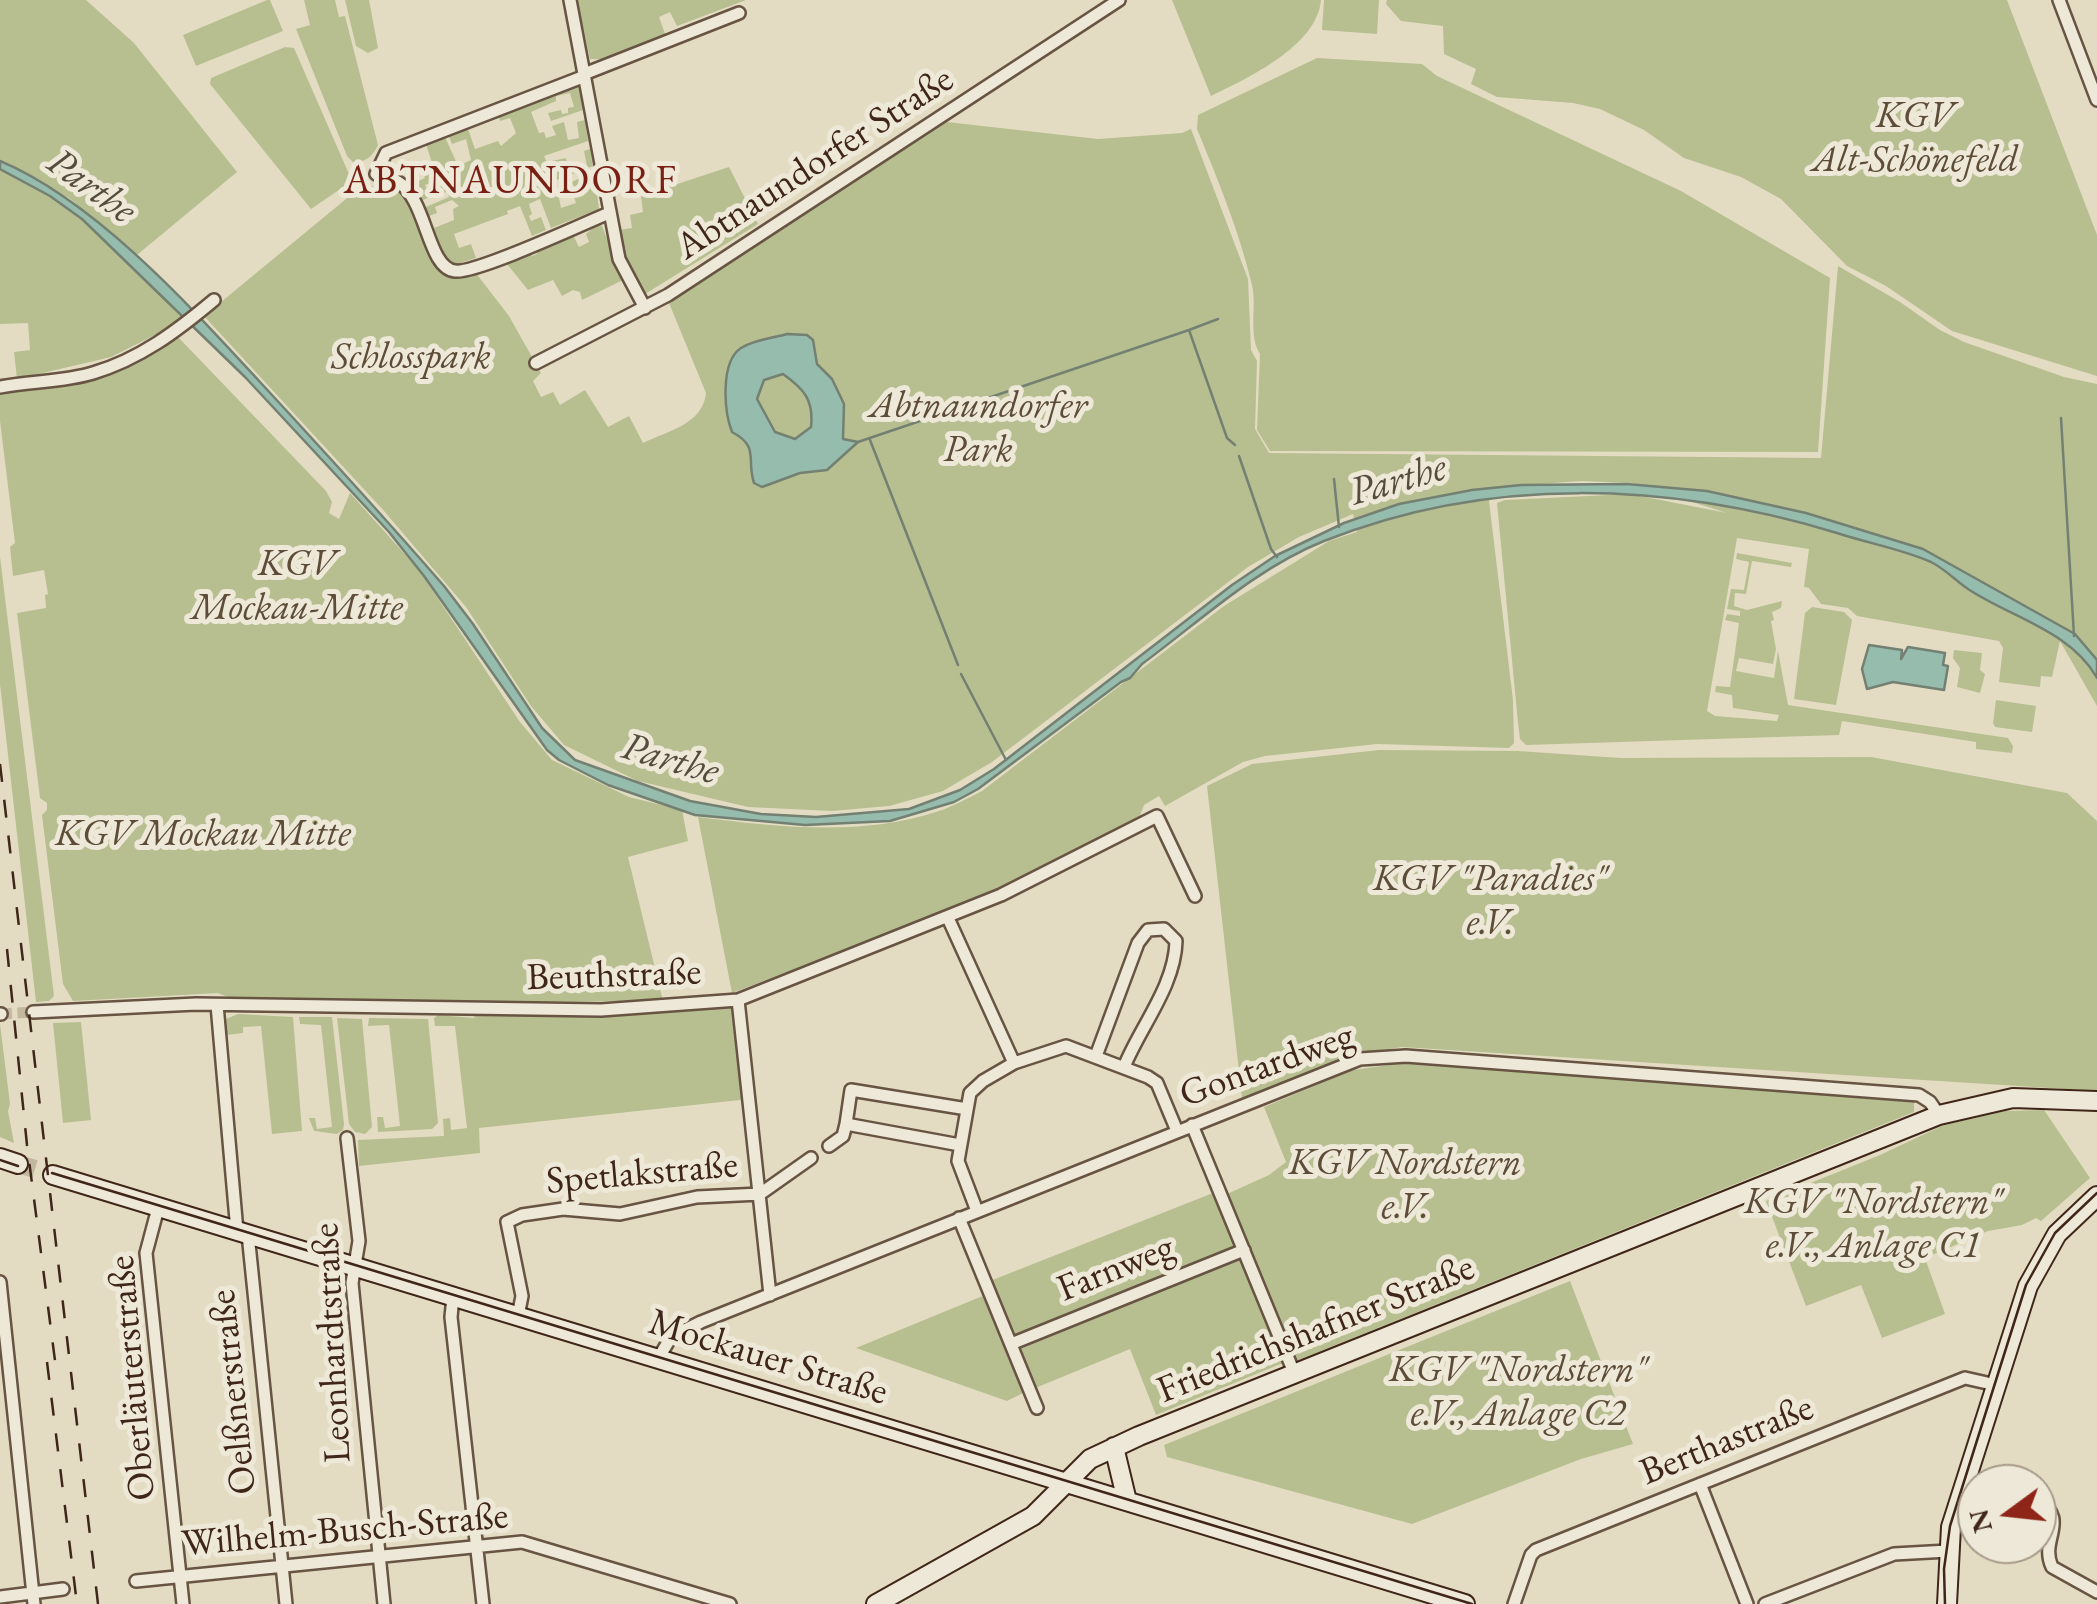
<!DOCTYPE html>
<html>
<head>
<meta charset="utf-8">
<style>
  body { margin:0 }
  #map { position:relative; width:2097px; height:1604px; overflow:hidden; background:#e3dcc2; font-family:"EB Garamond",serif }
  canvas { display:block }
  .north { position:absolute; left:1957px; top:1464px; width:100px; height:100px; box-sizing:border-box; background:#ede8d7; border:2px solid #a79a8b; border-radius:50%; rotate:255deg; font-size:28px; font-weight:700; line-height:40px; text-align:center; color:#3f2619 }
  .north::after { content:''; display:block; margin:auto; width:35px; height:45px; background:#8f2418; clip-path:polygon(50% 0,100% 100%,50% 72%,0 100%) }
</style>
</head>
<body>
<div id="map">
<canvas width="2097" height="1604"></canvas>
<div class="north">N</div>
</div>
<script>
const context = document.querySelector('canvas').getContext('2d');
context.lineJoin = 'round';
function fill(path, color) {
  context.fillStyle = color;
  context.fill(path, 'evenodd');
}
function strokePath(path, color, width, dash) {
  context.strokeStyle = color;
  context.lineWidth = width;
  context.lineCap = dash ? 'butt' : 'round';
  context.setLineDash(dash || []);
  context.stroke(path);
}
function label(font, color, halo, rows, align = 'center') {
  context.font = font + ' "EB Garamond",serif';
  context.lineWidth = 10;
  context.setLineDash([]);
  context.textBaseline = 'middle';
  context.strokeStyle = halo;
  context.fillStyle = color;
  for (const [text, x, y, turn = 0] of rows) {
    context.save();
    context.translate(x, y);
    context.rotate((+turn || 0) * Math.PI / 180);
    context.textAlign = isNaN(turn) ? turn : align;
    if (halo) context.strokeText(text, 0, 0);
    context.fillText(text, 0, 0);
    context.restore();
  }
}
fill(new Path2D(`
  M0,0H86L134,43L237,172L137,255L69,198L0,160Z
  M267,0H270L283,31L196,66L183,35Z
  M304,0H335L339,17L345,16L378,145C372,157 367,161 354,163L347,156L296,29L310,25Z
  M345,0H369L378,48L368,53L356,46Z
  M577,0H746L677,26L670,12L659,17L665,34L604,59H590Z
  M1172,0H1321C1317,46 1248,78 1211,96Z
  M1324,0H1379L1377,34L1322,30Z
  M1387,0H2007L2097,235V376L1952,331L1886,286L1847,266L1781,199L1741,177L1684,158L1644,130L1600,109L1573,103L1497,97L1471,84L1476,69L1444,54L1443,26L1401,21L1386,4Z
  M285,47L294,48L352,181L311,209L210,84L211,78Z
  M1317,58L1422,64L1437,76L1681,191L1830,278L1818,452L1270,451L1257,430L1260,354C1248,335 1257,308 1252,285C1239,231 1218,180 1197,129L1198,115Z
  M578,86L583,110L551,121L548,113L561,110L562,114L568,113V108L574,107L570,93L556,96V101L531,112L539,133L544,132L546,138L556,135L552,126L564,122L568,140L579,138L577,122L585,120L588,141L544,156L547,162L566,158L567,163L563,164L565,171L587,166L584,151L590,149L593,166L549,183L551,190L557,188L561,208L576,203L571,189L574,187L572,182L594,171L599,209L551,228L540,199L529,204L532,214L529,216L531,221L541,217L546,230L532,236L520,206L507,211L508,214L454,234L459,248L471,244L476,258L453,265L445,260L434,228L454,220L453,209L459,206L452,200L435,207L437,213L429,216L426,207L449,197L447,192L443,193L438,180L425,185L430,197L423,200L416,182L425,178L421,167L432,163L426,144L445,137L458,166L471,160L466,139L452,144L449,136L468,129L475,149L498,141L501,146L516,133L510,118L500,121L499,117Z
  M947,122L1098,139L1182,133L1191,129L1248,279L1251,350L1257,361L1255,429L1269,453L1821,458L1838,266L1900,302L1940,330L1964,342L2064,377L2097,384V706L2060,641L2052,677L2041,676L2040,687L1999,682L2003,648L1999,641L1857,616L1848,608L1821,604L1809,588L1804,587L1809,549L1737,538L1707,711L1715,716L1777,721L1779,715L1733,708L1732,695L1715,692L1716,686L1730,687L1739,623L1725,620L1727,614L1740,616V611L1727,609L1731,589L1744,590L1749,562L1736,559L1737,553L1792,563L1791,567L1752,561L1746,594L1735,593L1734,606L1747,610L1782,601L1781,608L1772,612L1774,620L1771,621L1776,649L1773,664L1739,658L1736,671L1774,678L1778,651L1788,705L2008,738L2013,746L2012,753L1976,749V742L1842,721L1839,735L1526,745L1520,739L1518,723L1497,503L1505,500L1630,494L1727,513L1632,483L1581,481L1499,487L1489,501L1513,700L1514,743L1509,748L1377,744L1265,756L1243,762L1165,806L1159,796L1144,805L1138,821L999,891L732,993L698,817C777,827 861,837 939,811C954,806 968,798 982,791L1224,606L1329,541L1357,532L1353,514L1299,537L1248,567L992,762L943,791L889,806L832,811L748,807L638,781L564,745L531,706L466,607L384,511L204,316L363,185C374,188 392,185 401,192C432,218 415,295 475,272L509,316L541,373L533,381L541,397L553,392L560,405L585,390L608,427L629,416L643,443C668,431 703,424 706,393L669,303Z
  M729,167L758,224L645,294L625,258L619,230L632,228L630,215L643,212L641,196Z
  M0,170L66,204L97,230L187,319L111,357L17,379L14,352L30,350L28,323L0,324Z
  M598,224L602,226L623,280L582,300L580,292L573,290L562,296L553,280L528,290L507,264L529,251L532,256L537,254L536,251L573,235L579,247L589,242L586,234Z
  M178,337L326,491L332,502L329,513L339,519L350,493L419,570L520,722L552,760L629,797L682,810L688,841L628,857L663,1001L341,1003L337,1000C306,1002 245,1007 218,993L73,1001L63,984L42,815L47,810V803L40,798L17,613L46,608L45,595L48,594L44,570L13,576L10,547L15,543L0,421V393L150,353Z
  M0,557L54,996L49,1001L36,1002L0,684Z
  M1812,607L1844,612L1852,620L1836,705L1794,699L1805,613Z
  M1954,650L1982,653L1980,670L1985,674L1980,693L1957,687L1960,668L1953,658Z
  M1996,700L2036,706L2032,732L1995,727L1993,723Z
  M1379,750L1518,751L1621,758L1871,757L2067,793L2097,821V1091L1402,1047L1356,1054L1242,1098L1207,786L1252,764Z
  M733,1008L743,1099L740,1100L479,1128L480,1153L359,1166L358,1140L444,1136L443,1119L450,1118L451,1130L467,1128L455,1026H435L434,1018L438,1015L474,1018L475,1015L603,1016Z
  M238,1014L293,1017L302,1131L272,1134L261,1026L243,1027V1033L226,1035V1019Z
  M299,1017H332L344,1124L343,1130L337,1134L314,1131L309,1118H315L317,1129L332,1127L321,1025L300,1024Z
  M337,1018L362,1019L372,1127L365,1134L355,1132L349,1124Z
  M369,1018L428,1019L438,1123L432,1129L378,1132L377,1117H383L385,1128L400,1126L389,1025L368,1026Z
  M81,1022L91,1120L63,1123L53,1023Z
  M0,1024L10,1104L8,1111L14,1143L0,1137Z
  M1404,1063L1914,1102V1112L1296,1361L1227,1194L1269,1175L1286,1162L1264,1107L1353,1070Z
  M2044,1110L2090,1178L2041,1221L2036,1218L2022,1225L1988,1231L1925,1258L1945,1314L1882,1338L1861,1285L1806,1306L1766,1201L1880,1155L1944,1125L2005,1111Z
  M1213,1193L1235,1247L1013,1339L990,1281Z
  M1240,1259L1283,1363L1156,1415L1130,1349L1033,1389L1018,1350Z
  M1570,1281L1633,1444L1581,1459L1412,1524L1167,1457L1164,1445Z
  M985,1295L1025,1392L1007,1401L856,1348Z`), '#b7bf90');
const water = new Path2D(`
  M0,161C95,201 189,305 260,382C322,449 384,517 444,586L473,624L542,728L575,760L690,801L761,814L816,817L909,809L960,790L994,769L1232,585L1275,556L1344,523L1399,504L1472,490L1521,485L1627,484L1707,491L1806,513L1923,549L2075,634L2097,660V678C2071,631 2010,617 1968,589C1955,580 1945,569 1931,562C1902,549 1867,543 1837,533C1669,482 1489,475 1324,541C1256,568 1199,622 1142,664L1130,678L1121,682L978,789L954,802L890,821L805,825L695,815L608,785L559,760L547,750L424,576L389,532L245,377L82,219L50,196L0,169Z
  M787,334L807,335L813,340L817,364L832,379L844,404L843,439L858,442L827,470L800,473L762,487L754,483C746,459 760,447 732,432C724,411 720,362 741,348C753,340 773,338 787,334ZM783,374C804,389 814,400 811,427L795,439L775,432L757,399L764,380Z
  M1869,645L1902,650L1901,659L1908,647L1945,653L1943,665L1948,666L1944,690L1893,682L1867,689L1862,669Z`);
fill(water, '#96bcae');
strokePath(water, '#738072', 2.5);
strokePath(new Path2D(`
  M1189,330L1218,319
  M2061,418L2074,636
  M870,440L958,665
  M858,442L1189,330L1227,438L1235,445
  M1239,456L1271,549L1277,557
  M1334,479L1339,527
  M961,674L1006,760`), '#738072', 2.5);
strokePath(new Path2D(`
  M1,1014L33,1012`), '#c2b8a0', 11, [11, 5.5]);
strokePath(new Path2D(`
  M18,1164L35,1169`), '#c2b8a0', 18, [18, 9]);
const minor = new Path2D(`
  M570,0L619,259L645,308
  M2059,0L2097,100
  M584,74L739,13
  M585,76L386,153L376,174C383,176 392,178 398,182C427,199 427,268 455,271C475,274 583,224 609,213
  M536,363L668,295L1119,0
  M0,387C30,381 64,382 93,373C140,359 177,331 214,300
  M948,918L1014,1063
  M738,1000L770,1295
  M217,1005L237,1231
  M33,1012L196,1004L601,1010L738,1000L1001,895L1157,816L1195,896
  M0,1014H1
  M1096,1056L1138,943L1148,930L1164,929L1176,941C1175,986 1140,1027 1124,1067
  M1192,1125L1295,1375
  M347,1138L359,1241L352,1283L384,1604
  M960,1145L846,1124L851,1090L967,1109
  M829,1146L843,1136L846,1124
  M158,1208L146,1253L183,1604
  M977,1211L958,1161L970,1093L983,1081L1014,1063L1066,1046L1148,1077L1157,1083L1177,1131
  M959,1218L1037,1408
  M248,1234L286,1604
  M0,1282L34,1604
  M453,1297L451,1317L483,1604
  M518,1316L522,1296L507,1222L522,1215L563,1209L620,1214L697,1197L760,1194L811,1158
  M1011,1344L1244,1250
  M658,1359L671,1337L701,1322L1360,1059L1406,1056L1919,1095L1930,1102L1939,1115
  M1965,1481L1985,1484
  M1700,1484L1747,1604
  M2037,1499C2071,1521 2039,1539 2052,1567L2097,1592
  M136,1581L522,1542L730,1604
  M0,1597L63,1589
  M1514,1604L1531,1555L1536,1550L1965,1378L1996,1385
  M1765,1604L1894,1554L1948,1551`);
const secondary = new Path2D(`
  M0,1158L18,1164
  M53,1175L1465,1604
  M1114,1447L1127,1501
  M876,1604L1033,1516L1090,1459L1139,1436L1939,1115L2013,1098L2097,1101
  M1947,1604L1951,1527L2028,1286L2057,1234L2097,1196`);
strokePath(minor, '#685443', 16);
strokePath(secondary, '#3f2619', 22);
strokePath(minor, '#ede8d7', 11);
strokePath(secondary, '#ede8d7', 18);
strokePath(new Path2D(`
  M0,1160L18,1166
  M52,1173L1472,1604
  M1945,1604L1944,1569L1950,1526L2026,1285L2055,1233L2097,1193`), '#3f2619', 2.5);
strokePath(new Path2D(`
  M0,764L98,1604
  M7,949L27,1145L57,1376
  M47,1362L77,1604`), '#3f2619', 2.5, [18, 18]);
label('italic 38px', '#5d4c37', '#ede8d7', [
  ["KGV",1915,117],
  ["Alt-Schönefeld",1915,161],
  ["Schlosspark",411,358],
  ["Abtnaundorfer",978,407],
  ["Park",978,451],
  ["KGV",297,565],
  ["Mockau-Mitte",297,609],
  ["KGV Mockau Mitte",203,835],
  ["KGV \"Paradies\"",1490,880],
  ["e.V.",1490,924],
  ["KGV Nordstern",1405,1164],
  ["e.V.",1405,1208],
  ["KGV \"Nordstern\"",1873,1203],
  ["e.V., Anlage C1",1873,1247],
  ["KGV \"Nordstern\"",1518,1371],
  ["e.V., Anlage C2",1518,1415]
]);
label('38px', '#3f2619', '#ede8d7', [
  ["Abtnaundorfer Straße",815,164,-33],
  ["Beuthstraße",614,976,-2],
  ["Gontardweg",1267,1066,-20],
  ["Spetlakstraße",642,1174,-5],
  ["Farnweg",1116,1269,-22],
  ["Friedrichshafner Straße",1316,1330,-22],
  ["Leonhardtstraße",333,1343,-93],
  ["Mockauer Straße",768,1358,17],
  ["Oberläuterstraße",133,1378,-95],
  ["Oelßnerstraße",234,1392,-96],
  ["Berthastraße",1727,1441,-22],
  ["Wilhelm-Busch-Straße",345,1531,-5]
]);
context.letterSpacing = '2.5px';
label('40px', '#7a1f14', '#ede8d7', [
  ["ABTNAUNDORF",511,182]
]);
context.letterSpacing = '0px';
label('italic 40px', '#554c3e', '#ede8d7', [
  ["Parthe",91,187,36],
  ["Parthe",1398,481,-16],
  ["Parthe",670,760,16]
]);
</script>
</body>
</html>
